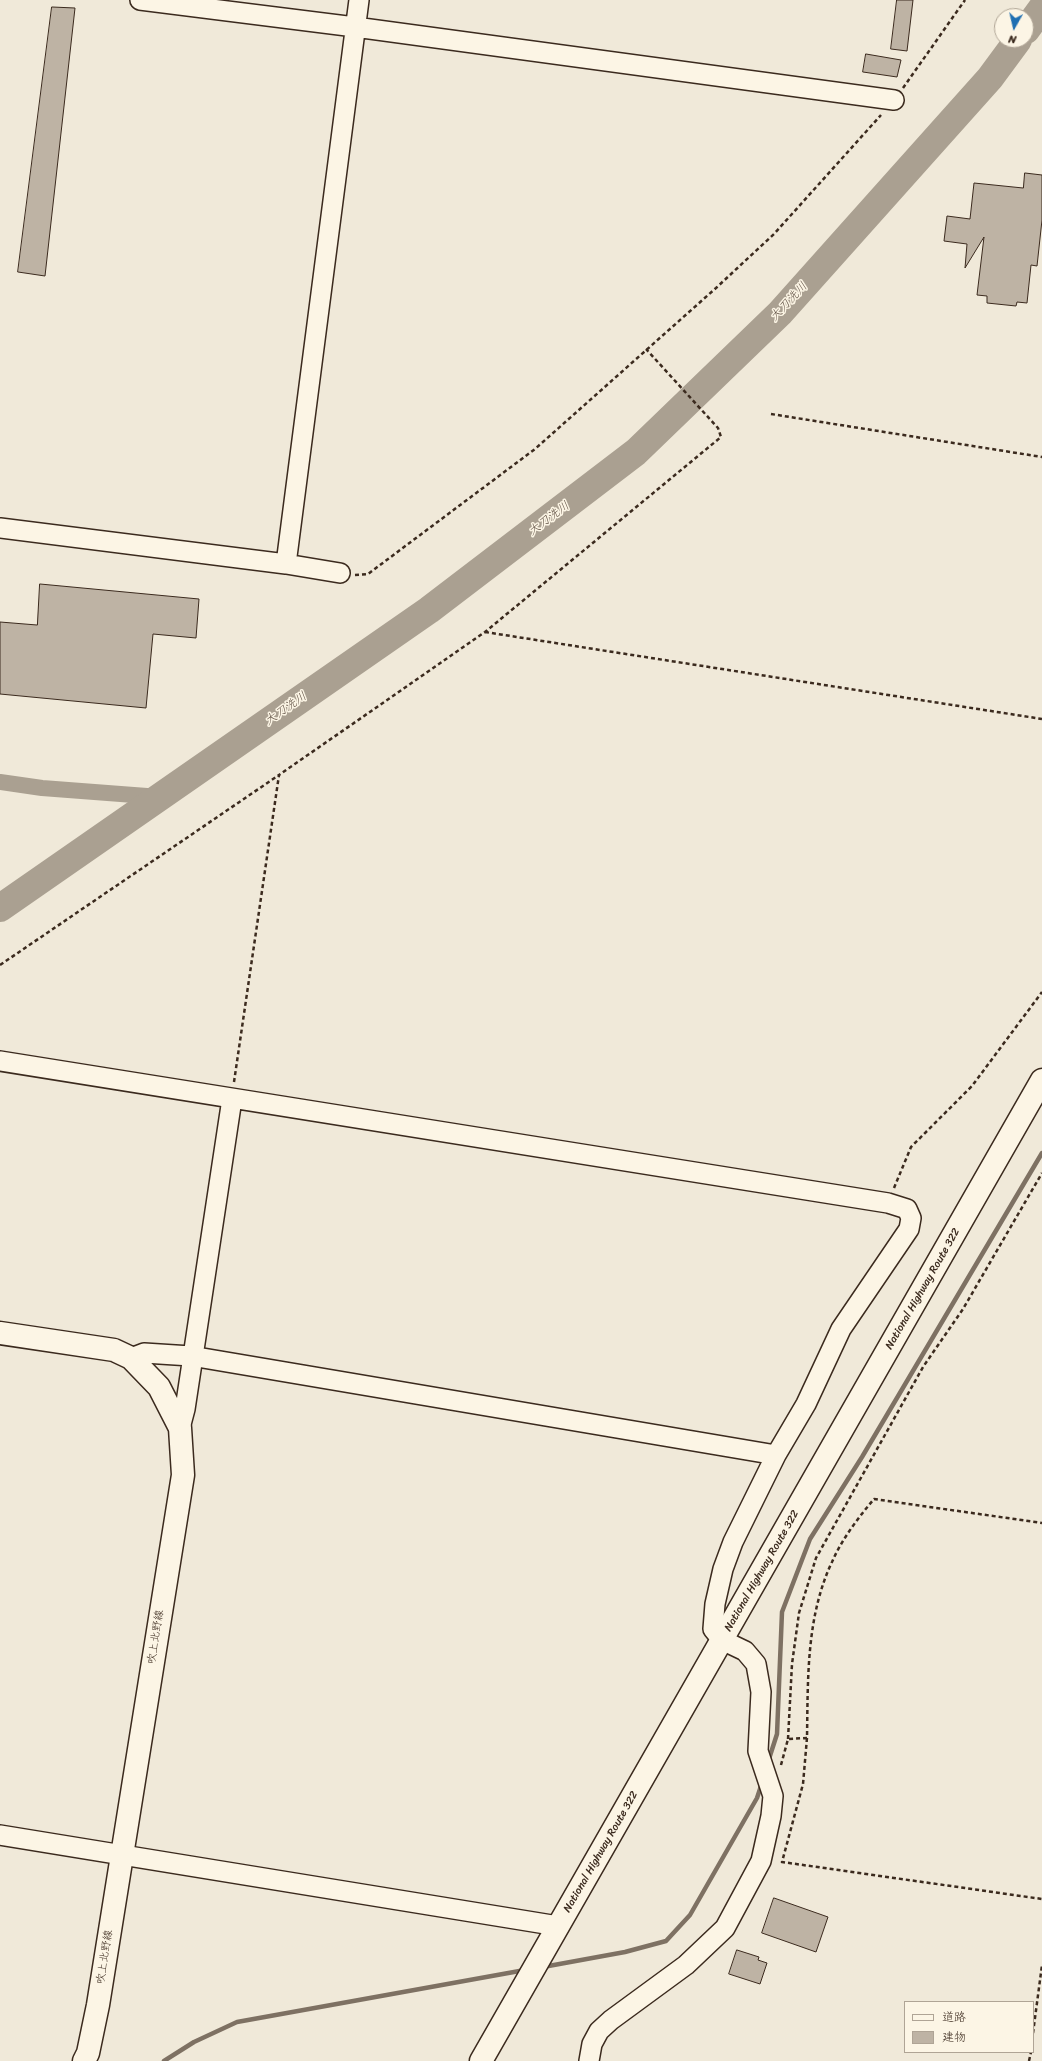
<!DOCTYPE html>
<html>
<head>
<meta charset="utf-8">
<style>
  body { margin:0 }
  #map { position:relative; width:1042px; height:2061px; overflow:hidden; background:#f0e9d9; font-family:Sriracha,"Klee One",sans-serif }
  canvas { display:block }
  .legend { position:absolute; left:904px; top:2001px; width:130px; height:52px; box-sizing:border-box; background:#fcf5e5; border:1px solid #afa495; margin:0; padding:5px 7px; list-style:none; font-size:12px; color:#3b2a1e }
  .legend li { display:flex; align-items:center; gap:8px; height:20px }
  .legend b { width:20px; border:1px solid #afa495 }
  .north { position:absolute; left:994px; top:8px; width:40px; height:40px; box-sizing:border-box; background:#fcf5e5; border:1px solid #afa495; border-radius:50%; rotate:188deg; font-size:11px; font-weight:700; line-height:16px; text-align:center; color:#3b2a1e }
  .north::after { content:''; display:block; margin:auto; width:14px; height:18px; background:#1f6fb2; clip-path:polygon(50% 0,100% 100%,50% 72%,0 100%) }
</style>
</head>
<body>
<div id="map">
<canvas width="1042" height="2061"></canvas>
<ul class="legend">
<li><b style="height:5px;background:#fcf5e5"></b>道路</li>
<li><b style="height:11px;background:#beb3a4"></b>建物</li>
</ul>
<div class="north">N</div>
</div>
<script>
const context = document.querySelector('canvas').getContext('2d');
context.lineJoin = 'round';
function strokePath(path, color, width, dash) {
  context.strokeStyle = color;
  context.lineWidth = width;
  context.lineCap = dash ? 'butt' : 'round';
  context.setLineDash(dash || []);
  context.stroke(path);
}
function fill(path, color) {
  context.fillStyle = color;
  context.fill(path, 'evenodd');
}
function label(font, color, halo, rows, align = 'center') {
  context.font = font + ' Sriracha,"Klee One",sans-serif';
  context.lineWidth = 3;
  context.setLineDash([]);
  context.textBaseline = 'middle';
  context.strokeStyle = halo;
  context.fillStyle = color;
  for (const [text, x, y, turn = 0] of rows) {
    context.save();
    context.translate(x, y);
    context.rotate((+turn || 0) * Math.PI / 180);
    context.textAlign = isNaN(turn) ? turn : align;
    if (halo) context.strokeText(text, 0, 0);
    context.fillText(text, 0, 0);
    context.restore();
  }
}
strokePath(new Path2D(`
  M768,1762L777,1734L782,1612L810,1539L862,1457L1042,1153
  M543,1967L625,1952L666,1941L690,1915L757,1798L762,1783
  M164,2061L194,2042L237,2022L525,1970`), '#7e7163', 4.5);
strokePath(new Path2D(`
  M0,782L42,788L160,797`), '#aaa091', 16);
strokePath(new Path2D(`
  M1026,30L1042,8
  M0,908L429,610L636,452L780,313L990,78L1018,40`), '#aaa091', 28);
const building = new Path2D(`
  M897,0H913L907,51L891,49Z
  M52,7L75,8L45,276L18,272Z
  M866,54L901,60L897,77L863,72Z
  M1025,173L1042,175V220L1037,266L1031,265L1027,303L1017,302L1016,306L987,303V296L977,295L984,237L965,268L967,244L944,241L947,216L970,219L974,183L1023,188Z
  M40,584L199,599L196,638L153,634L146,708L0,694V622L37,625Z
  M774,1898L828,1917L816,1952L762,1933Z
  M737,1950L759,1957L758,1960L767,1963L760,1984L729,1974Z`);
fill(building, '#beb3a4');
strokePath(building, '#3b2a1e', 1);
const minor = new Path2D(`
  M140,0L355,27L894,100
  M0,528L286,564L340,573
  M286,564L359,0
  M0,1061L888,1203L907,1209L911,1218L909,1229L841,1329L806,1404L776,1455L733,1542L723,1569L715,1604L713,1629L722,1640L745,1651L756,1664L761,1692L758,1751L773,1796L771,1816L761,1861L725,1928L686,1965L611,2020L599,2031L592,2044L589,2061
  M131,1358L144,1353L191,1356L776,1455
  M180,1428L185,1409L232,1099
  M0,1835L558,1926`);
const major = new Path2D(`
  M0,1333L114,1350L131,1358L159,1387L180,1428L183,1475L98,2005L88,2053L84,2061`);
const highway = new Path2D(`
  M481,2061L1042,1080`);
strokePath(minor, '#3b2a1e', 22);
strokePath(major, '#3b2a1e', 25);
strokePath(highway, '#3b2a1e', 25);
strokePath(new Path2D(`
  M903,88L965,0
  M771,414L1042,457
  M355,575L368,574L535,449L716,288L774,234L881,115
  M485,632L1042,719
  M0,965L279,775
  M234,1082L279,775L485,632L721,437L718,428L646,349
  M894,1188L911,1147L972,1086L1042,992
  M807,1738L803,1784L782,1862L1042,1899
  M788,1739L792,1664L799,1613L816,1558L923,1367L963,1309L1042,1173
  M781,1765L788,1739L807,1738C808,1679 806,1617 832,1562C842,1539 858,1518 874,1499L1042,1523
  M1033,2033L1042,1965
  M1029,2061L1031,2052`), '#3b2a1e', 2.5, [4, 3]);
strokePath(minor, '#fcf5e5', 19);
strokePath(major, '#fcf5e5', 22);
strokePath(highway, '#fcf5e5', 22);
label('11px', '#3b2a1e', '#fcf5e5', [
  ["National Highway Route 322",923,1289,-60],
  ["National Highway Route 322",762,1571,-60],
  ["吹上北野線",156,1637,-81],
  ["National Highway Route 322",601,1852,-60],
  ["吹上北野線",105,1957,-81]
]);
label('italic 12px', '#625346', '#fcf5e5', [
  ["大刀洗川",789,302,-47],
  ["大刀洗川",549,519,-37],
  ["大刀洗川",286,709,-35]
]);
</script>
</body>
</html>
